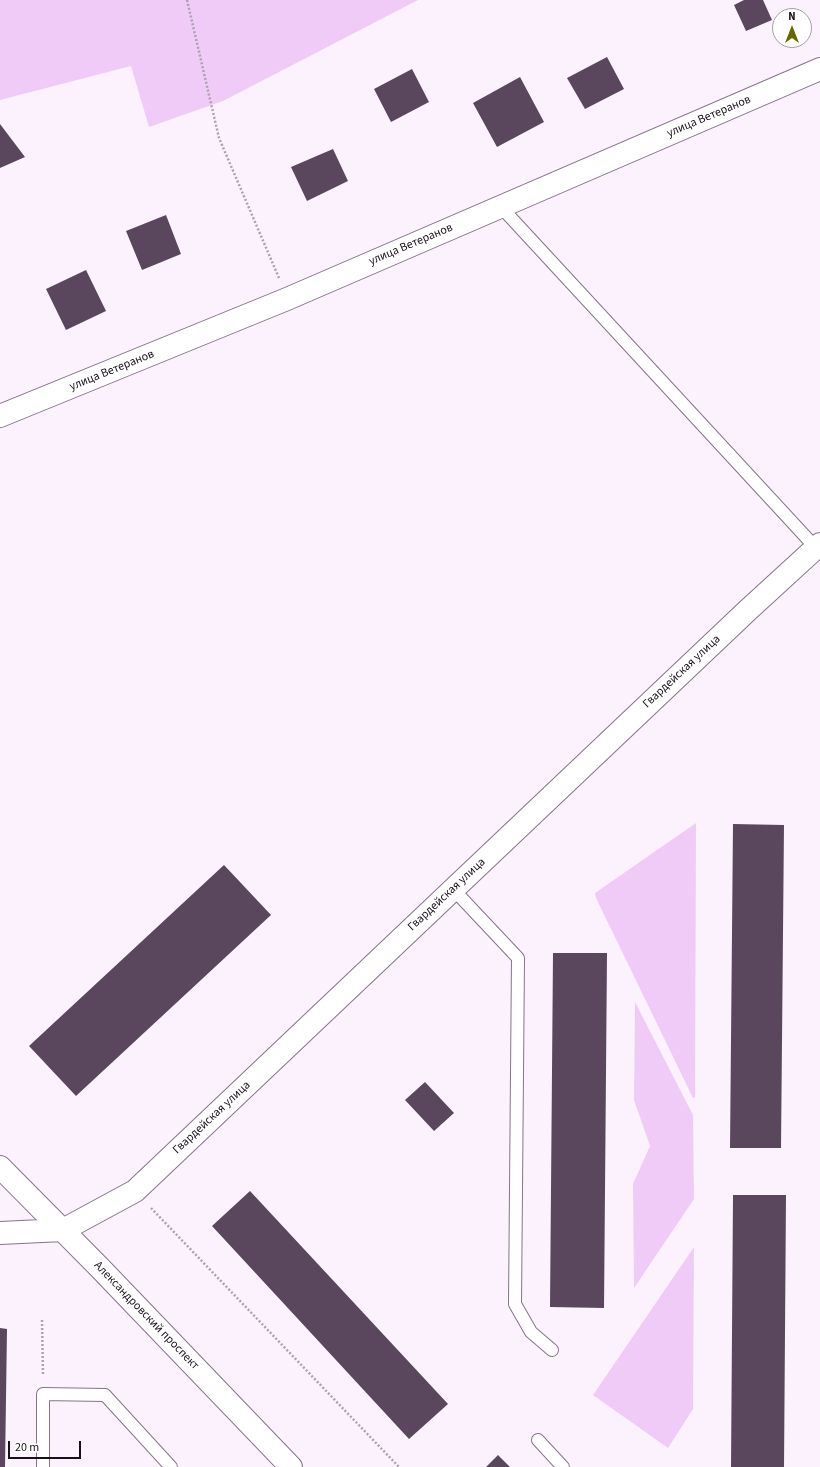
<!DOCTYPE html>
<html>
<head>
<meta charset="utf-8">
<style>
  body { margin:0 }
  #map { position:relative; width:820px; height:1467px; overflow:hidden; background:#fbf2fd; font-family:"Source Sans 3",sans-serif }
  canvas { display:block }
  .north { position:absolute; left:772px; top:8px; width:40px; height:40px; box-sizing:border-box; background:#fff; border:1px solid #a39fa3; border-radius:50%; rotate:0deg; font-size:11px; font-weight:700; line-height:16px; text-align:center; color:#181019 }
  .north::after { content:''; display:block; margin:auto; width:14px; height:18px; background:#666804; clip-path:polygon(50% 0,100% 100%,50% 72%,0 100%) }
  .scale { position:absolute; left:8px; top:1441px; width:73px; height:18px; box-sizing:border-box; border:2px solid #181019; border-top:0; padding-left:5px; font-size:12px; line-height:14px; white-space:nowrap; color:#181019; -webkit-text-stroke:3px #fff; paint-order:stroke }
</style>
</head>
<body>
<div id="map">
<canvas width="820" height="1467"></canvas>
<div class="north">N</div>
<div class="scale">20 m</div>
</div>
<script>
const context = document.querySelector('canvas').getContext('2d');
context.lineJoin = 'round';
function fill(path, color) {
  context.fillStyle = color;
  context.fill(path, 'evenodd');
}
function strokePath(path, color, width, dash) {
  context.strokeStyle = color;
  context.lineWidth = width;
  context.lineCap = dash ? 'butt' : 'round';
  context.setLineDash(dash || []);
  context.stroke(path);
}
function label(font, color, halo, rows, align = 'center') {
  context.font = font + ' "Source Sans 3",sans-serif';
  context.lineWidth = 4;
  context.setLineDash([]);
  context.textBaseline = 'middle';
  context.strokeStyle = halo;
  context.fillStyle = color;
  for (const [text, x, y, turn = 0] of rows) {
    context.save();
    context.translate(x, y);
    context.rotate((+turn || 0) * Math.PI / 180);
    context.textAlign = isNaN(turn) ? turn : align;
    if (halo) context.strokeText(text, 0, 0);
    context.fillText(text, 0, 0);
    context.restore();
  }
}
fill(new Path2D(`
  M0,0H418L223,101L149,127L131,66L0,100Z
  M696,823L695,1097L693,1098L596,898L595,893Z
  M635,1002L693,1115L694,1199L634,1288L633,1184L650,1146L634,1100Z
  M694,1247L693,1409L668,1448L593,1395Z`), '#f1cbf8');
fill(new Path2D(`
  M744,0H763L772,20L746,31L734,5Z
  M607,57L624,89L585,109L567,78Z
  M412,69L429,102L391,122L374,89Z
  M520,77L544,122L497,147L473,103Z
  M0,124L25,157L0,168Z
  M333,149L348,181L307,201L291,167Z
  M166,215L181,254L142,270L126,231Z
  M86,270L106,311L66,330L46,289Z
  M733,824L784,825L781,1148H730Z
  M224,865L271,915L76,1096L29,1046Z
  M553,953H607L604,1308L550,1307Z
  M425,1082L454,1113L434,1131L405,1100Z
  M250,1191L448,1404L409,1439L212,1226Z
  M733,1195H786L784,1467H731Z
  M0,1328L7,1329L5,1467H0Z
  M498,1455L510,1467H486Z`), '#5a475d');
const lane = new Path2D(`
  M501,207L816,548
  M453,889L518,958L515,1304L531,1332L552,1350
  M538,1440L563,1467
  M43,1467V1394L105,1395L171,1467`);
const street = new Path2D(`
  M0,416L287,299L820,69
  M0,1167L100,1268L291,1467
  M0,1233L63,1230L135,1191L748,610L820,544`);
strokePath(lane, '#87738b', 14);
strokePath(street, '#87738b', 24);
strokePath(new Path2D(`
  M187,0L219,138L279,278
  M151,1208L399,1467
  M42,1320L43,1375`), '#aaa2ac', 2.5, [2, 2]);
strokePath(lane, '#fff', 12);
strokePath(street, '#fff', 22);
label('12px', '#181019', '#fff', [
  ["улица Ветеранов",709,117,-23],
  ["улица Ветеранов",411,245,-23],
  ["улица Ветеранов",112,371,-22],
  ["Гвардейская улица",682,672,-43],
  ["Гвардейская улица",447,895,-43],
  ["Гвардейская улица",212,1118,-43],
  ["Александровский проспект",146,1316,46]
]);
</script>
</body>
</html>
